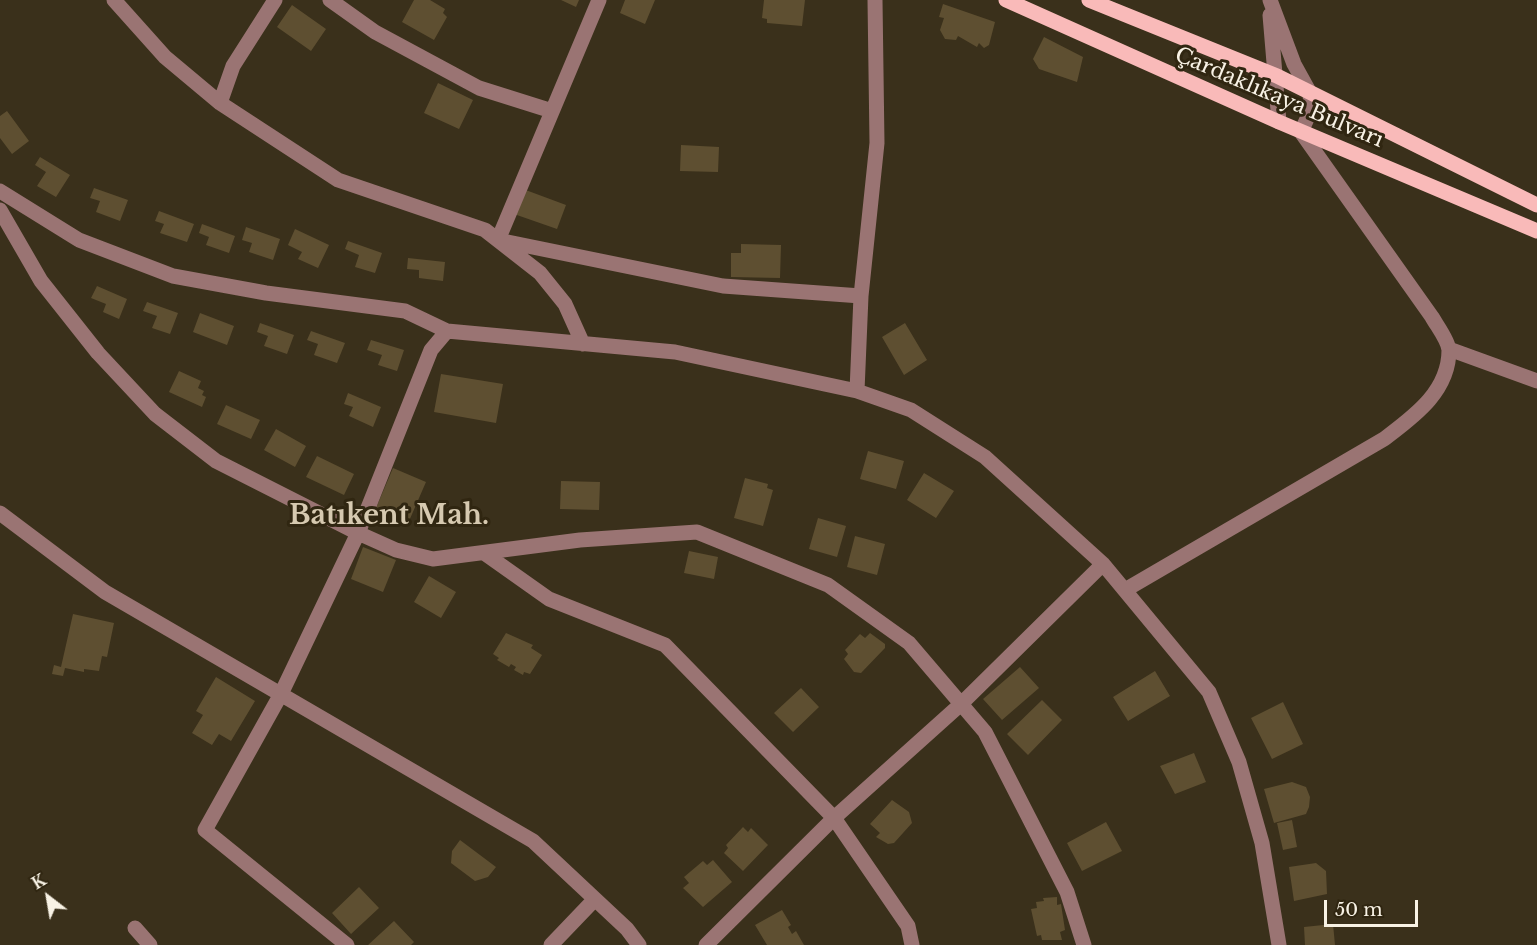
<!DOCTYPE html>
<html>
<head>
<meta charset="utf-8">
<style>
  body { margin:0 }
  #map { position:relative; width:1537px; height:945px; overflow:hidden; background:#3a301b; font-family:"Libre Baskerville",serif }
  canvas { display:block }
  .north { position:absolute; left:18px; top:867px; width:60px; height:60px; -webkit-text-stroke:4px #302611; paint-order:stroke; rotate:329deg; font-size:16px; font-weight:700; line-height:24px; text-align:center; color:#f8f2e5 }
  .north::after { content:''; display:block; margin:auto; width:21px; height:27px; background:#f8f2e5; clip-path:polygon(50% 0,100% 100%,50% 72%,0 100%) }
  .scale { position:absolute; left:1324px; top:900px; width:94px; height:27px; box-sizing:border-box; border:3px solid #f8f2e5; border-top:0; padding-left:8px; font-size:18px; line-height:21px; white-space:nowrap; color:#f8f2e5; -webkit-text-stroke:4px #302611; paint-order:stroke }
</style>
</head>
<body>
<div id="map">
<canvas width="1537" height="945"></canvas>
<div class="north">K</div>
<div class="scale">50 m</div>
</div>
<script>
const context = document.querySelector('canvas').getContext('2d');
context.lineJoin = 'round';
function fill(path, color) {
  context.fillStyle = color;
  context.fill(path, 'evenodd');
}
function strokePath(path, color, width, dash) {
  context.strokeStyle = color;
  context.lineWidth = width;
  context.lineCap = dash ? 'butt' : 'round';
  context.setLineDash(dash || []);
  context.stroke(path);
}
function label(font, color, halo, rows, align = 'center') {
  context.font = font + ' "Libre Baskerville",serif';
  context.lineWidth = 6;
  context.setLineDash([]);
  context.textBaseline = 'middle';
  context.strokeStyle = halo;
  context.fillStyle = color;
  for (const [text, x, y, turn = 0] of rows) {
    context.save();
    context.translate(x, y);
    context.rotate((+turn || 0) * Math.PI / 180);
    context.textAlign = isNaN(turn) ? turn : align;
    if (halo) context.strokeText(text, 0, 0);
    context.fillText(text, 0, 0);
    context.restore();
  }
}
fill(new Path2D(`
  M414,0H430L445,9L443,13L447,17L434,40L402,22Z
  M561,0H579L576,7Z
  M625,0H655L645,24L620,13Z
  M764,0H805L802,26L767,23V19L762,18Z
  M943,4L995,22L989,45L984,48L979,43L977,47L958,36L956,40L945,39L940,30L944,18L939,17Z
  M292,5L326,29L311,51L277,27Z
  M1044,37L1083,57L1077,82L1039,69L1033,59Z
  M438,83L473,100L459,129L424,113Z
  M7,111L29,141L12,154L0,138V116Z
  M681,145L719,147L718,172L680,171Z
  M40,157L70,175L56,197L37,186L46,172L35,165Z
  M94,188L128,200L120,221L96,212L100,201L90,198Z
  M523,189L566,205L557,229L514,214Z
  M159,211L194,224L187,242L160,233L164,224L155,221Z
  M202,224L235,236L229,253L206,245L209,237L199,233Z
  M246,227L280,239L273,260L249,252L252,243L242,240Z
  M295,229L329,245L318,268L298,259L302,252L288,245Z
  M348,241L382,253L375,273L355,267L359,255L345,249Z
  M741,244L781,245L780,278L731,277V253H741Z
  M408,258L445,262L443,281L419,278V270L407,269Z
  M97,286L127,299L119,319L103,312L106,304L91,298Z
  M147,302L178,313L170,334L152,328L157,316L143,311Z
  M200,313L234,326L227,345L193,332Z
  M260,323L294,335L287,354L264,346L268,336L257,332Z
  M905,323L927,360L904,375L882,337Z
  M311,331L345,343L337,363L314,355L318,344L307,340Z
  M371,340L404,350L397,371L378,365L382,355L367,350Z
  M179,371L201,381L198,388L204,391L202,395L206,397L202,407L169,392Z
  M441,374L503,384L496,423L434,412Z
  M348,393L381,407L373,427L349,416L353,407L344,404Z
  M226,405L260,420L251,439L217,424Z
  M276,429L306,446L295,467L264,450Z
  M868,451L904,461L896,489L860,479Z
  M317,456L354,474L344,495L306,477Z
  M393,468L426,482L409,521L376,508Z
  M924,473L954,491L936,518L907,500Z
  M745,478L768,484L767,488L773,490L763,526L734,518Z
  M561,481L600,482L599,510L560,509Z
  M818,518L846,526L837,557L809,549Z
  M855,536L885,544L877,575L847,567Z
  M363,547L396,560L383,592L351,579Z
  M689,551L718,557L714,579L684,573Z
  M429,576L456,592L441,618L414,602Z
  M73,614L114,623L107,657L102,656L99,671L84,669V672L65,668L63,676L52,674L54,665L61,667Z
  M506,633L533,645L531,648L542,655L530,674L524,672L523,675L514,670L516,667L511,664L509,667L497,660L499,658L493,654Z
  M870,633L885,644V648L861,673L854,672L844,659L848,654L845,650L860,634L865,638Z
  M1020,667L1039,688L1002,720L983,699Z
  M1155,671L1170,696L1128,721L1113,697Z
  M216,677L255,701L231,741L219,734L212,745L192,733L203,715L196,711Z
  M801,688L819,707L793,732L774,713Z
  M1042,700L1062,720L1028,755L1007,734Z
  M1283,702L1303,744L1272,759L1251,718Z
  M1194,753L1206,782L1175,794L1160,766Z
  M1292,782L1306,787L1310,797L1309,807L1306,814L1274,823L1264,789Z
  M892,800L909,812L912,823L894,843L888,844L876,837L880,833L870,824Z
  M1292,820L1297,847L1283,850L1277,823Z
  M1106,822L1122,851L1082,871L1067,843Z
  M743,827L748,832L751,828L768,845L743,871L724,853L728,848L726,845Z
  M460,840L496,867L488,877L475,881L451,863L452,851Z
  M713,860L732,882L703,907L683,888L689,883L684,877L703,861L707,865Z
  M1316,863L1326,871L1327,894L1294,901L1289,867Z
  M359,887L379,908L351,934L332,913Z
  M1057,897V905L1061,904L1065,930L1060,932L1062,940H1042L1041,935L1037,936L1031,909L1037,908L1036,902L1044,901L1043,898Z
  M782,910L791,925L788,927L792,934L796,931L804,945H767L755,925Z
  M394,921L414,942L411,945H368Z
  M1333,924L1335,945H1305L1304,927Z`), '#5e4f31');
strokePath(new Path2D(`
  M114,0L165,57L220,103L338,180L485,230L540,273L565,304L583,344
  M330,0L375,32L479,88L552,111
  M599,0L498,240L723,286L861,296L857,391
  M1270,15L1279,122
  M220,103L233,66L275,0
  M0,191L79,240L173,276L266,293L405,311L447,331L675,352L857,391L911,410L985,457L1103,564L1209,692L1239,762L1262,843L1279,945
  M0,210L41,281L98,353L155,414L216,461L358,533L396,550L433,559L580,540L697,532L828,585L909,643L985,732L1067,892L1084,945
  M861,296L877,143L875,0
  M1449,349L1537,381
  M0,513L105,592L533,841L627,929L639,945
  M484,553L549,599L665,645L834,818L908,926L912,945
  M1125,590L1384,439C1413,417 1449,392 1449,350C1448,340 1437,326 1432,317L1301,132L1311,110L1310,93L1294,64L1270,0
  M135,928L150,945
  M347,945L205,830L281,694L358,533L431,350L447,331
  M551,945L595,899
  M706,945L834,818L961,704L1103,564`), '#9a7473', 15);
strokePath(new Path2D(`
  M1006,0L1279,122L1537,231
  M1089,0L1277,76L1537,205`), '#f9bab9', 15);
label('21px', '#f8f2e5', '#302611', [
  ["Çardaklıkaya Bulvarı",1279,98,23]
]);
label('bold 27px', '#d6c9b0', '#302611', [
  ["Batıkent Mah.",389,516]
]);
</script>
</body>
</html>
